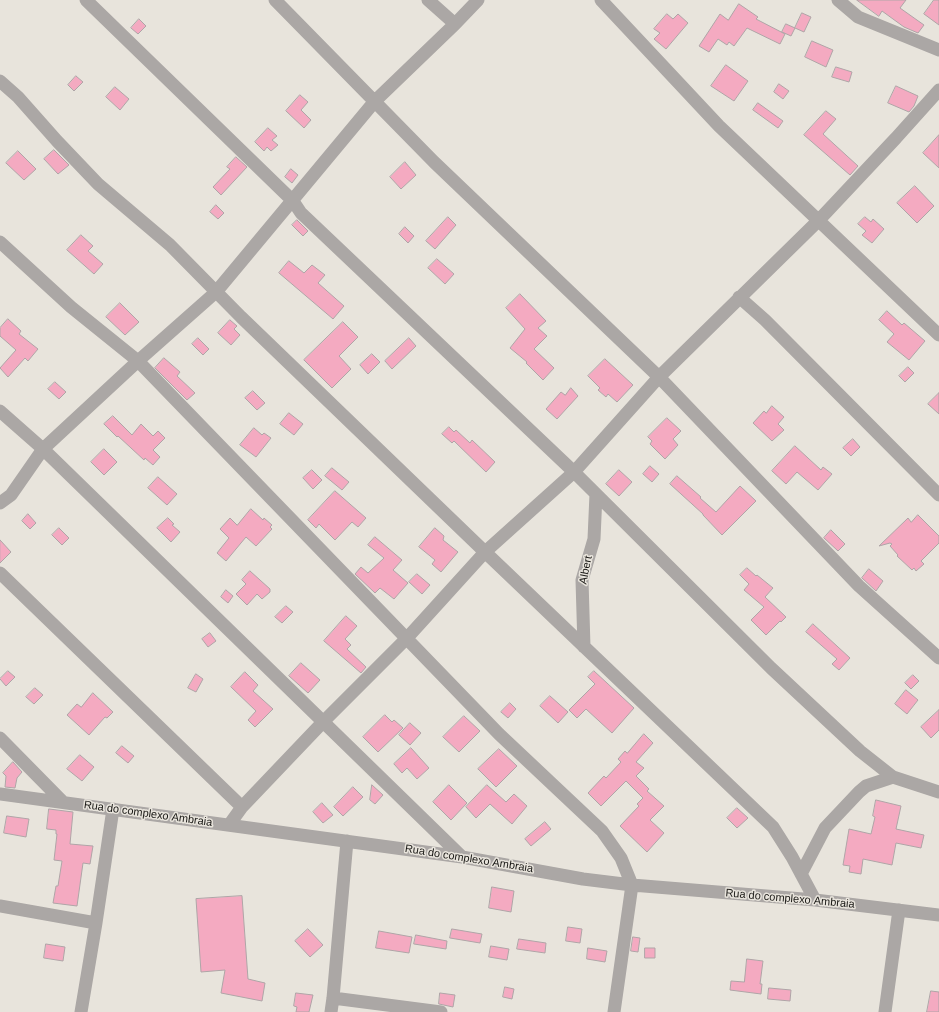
<!DOCTYPE html>
<html>
<head>
<meta charset="utf-8">
<style>
  body { margin:0 }
  canvas { display:block; background:#e8e4dc }
</style>
</head>
<body>
<canvas width="939" height="1012"></canvas>
<script>
const context = document.querySelector('canvas').getContext('2d');
context.lineJoin = 'round';
function fill(path, color) {
  context.fillStyle = color;
  context.fill(path, 'evenodd');
}
function strokePath(path, color, width, dash) {
  context.strokeStyle = color;
  context.lineWidth = width;
  context.lineCap = dash ? 'butt' : 'round';
  context.setLineDash(dash || []);
  context.stroke(path);
}
function label(font, color, halo, rows, align = 'center') {
  context.font = font + ' Helvetica,sans-serif';
  context.lineWidth = 3;
  context.setLineDash([]);
  context.textBaseline = 'middle';
  context.strokeStyle = halo;
  context.fillStyle = color;
  for (const [text, x, y, turn = 0] of rows) {
    context.save();
    context.translate(x, y);
    context.rotate((+turn || 0) * Math.PI / 180);
    context.textAlign = isNaN(turn) ? turn : align;
    if (halo) context.strokeText(text, 0, 0);
    context.fillText(text, 0, 0);
    context.restore();
  }
}
const building = new Path2D(`
  M857,0H906L900,8L924,25L918,33L904,27L882,11L879,16Z
  M934,0H939V25L924,14Z
  M739,4L758,17L756,19L785,34L780,44L747,28L734,46L729,42L727,45L718,39L709,52L699,46L720,14L728,20Z
  M802,13L811,17L804,32L795,28Z
  M667,14L673,19L678,14L688,23L666,49L654,39L660,33L654,29Z
  M139,19L146,26L138,34L131,28Z
  M786,24L795,28L791,36L782,32Z
  M812,41L833,50L826,67L805,57Z
  M726,65L748,81L734,101L711,86Z
  M836,67L852,72L849,82L832,77Z
  M76,76L83,82L74,91L68,85Z
  M779,84L789,91L783,99L774,92Z
  M896,86L918,96L914,106L909,112L888,103Z
  M115,87L129,99L120,110L106,97Z
  M300,95L308,102L301,110L311,120L304,128L286,111Z
  M758,103L783,121L778,128L753,110Z
  M826,111L836,119L823,134L858,166L850,175L804,135Z
  M268,128L277,136L272,140L278,145L271,151L267,147L264,151L255,142Z
  M939,135V168L923,153Z
  M54,150L69,165L58,174L44,159Z
  M18,151L36,169L24,180L6,163Z
  M236,157L247,167L221,195L213,187L230,169L227,167Z
  M405,162L416,175L401,189L390,177Z
  M291,169L298,175L292,183L285,177Z
  M915,186L934,206L917,223L897,203Z
  M216,205L224,213L218,219L210,212Z
  M448,217L456,225L435,249L426,241Z
  M865,217L871,222L873,219L884,229L872,243L862,235L866,231L858,224Z
  M297,220L308,231L303,236L292,225Z
  M405,227L414,236L408,243L399,234Z
  M81,235L93,246L88,251L103,264L94,274L67,250Z
  M437,259L454,274L445,284L428,268Z
  M289,261L304,273L312,265L325,275L318,283L344,306L333,319L279,273Z
  M520,294L546,321L538,328L547,336L534,349L554,368L543,380L526,363L527,362L510,348L525,329L506,308Z
  M120,303L139,322L125,335L106,317Z
  M887,311L902,325L904,323L925,341L909,360L887,342L894,334L879,320Z
  M8,319L21,331L19,334L38,349L28,361L25,358L8,377L0,368L16,350L0,336V328Z
  M230,320L237,326L234,329L240,335L231,345L218,333Z
  M343,322L358,337L339,356L351,369L332,388L304,360Z
  M198,338L209,349L203,355L192,344Z
  M409,338L416,346L392,369L385,361Z
  M372,354L380,362L368,374L360,365Z
  M164,358L180,372L177,376L195,393L187,400L155,368Z
  M605,359L633,385L617,402L608,394L606,397L598,390L600,388L588,376Z
  M908,367L914,373L905,382L899,376Z
  M55,382L66,392L59,399L48,389Z
  M571,388L578,396L557,419L546,409L561,392L565,395Z
  M253,391L265,403L257,410L245,398Z
  M939,393V414L928,404Z
  M772,406L784,417L778,424L784,430L772,441L753,423L764,411L766,413Z
  M289,413L303,424L294,435L280,424Z
  M113,416L132,435L141,424L153,436L158,431L165,438L153,450L160,457L153,465L145,458L144,460L118,436L117,437L104,424Z
  M667,418L681,431L673,439L678,445L665,459L650,444L652,441L648,437Z
  M449,427L454,432L456,430L470,443L472,440L495,462L486,472L454,441L452,443L442,434Z
  M254,428L262,435L264,433L271,438L256,457L240,445Z
  M853,439L860,447L851,456L843,448Z
  M795,446L821,470L823,467L832,474L818,490L797,472L786,484L772,471Z
  M104,449L117,462L104,475L91,462Z
  M650,466L659,474L652,482L643,474Z
  M332,468L349,482L342,490L325,476Z
  M312,470L322,480L313,489L303,478Z
  M619,470L632,482L619,496L606,484Z
  M677,476L701,497L700,498L716,512L740,486L756,501L722,535L703,515V514L670,484Z
  M158,477L177,494L167,505L148,488Z
  M335,491L366,518L358,527L352,522L335,540L319,524L316,528L308,520Z
  M251,509L263,520L264,518L272,525L270,527L272,529L256,546L246,537L226,561L217,553L229,538L220,529L230,518L237,525Z
  M28,514L36,523L30,529L22,521Z
  M918,515L939,536V543L921,561L924,564L916,571L914,568L912,570L897,556L898,555L890,546L892,544L890,543L879,546L908,518L911,522Z
  M168,518L174,524L172,525L180,532L171,542L157,528Z
  M59,528L69,538L62,545L52,535Z
  M435,528L444,536L443,540L458,552L441,572L432,564L435,560L419,547Z
  M831,530L845,544L838,551L824,538Z
  M375,537L402,560L393,570L408,583L394,599L380,588L375,593L355,574L361,567L368,573L384,558L368,545Z
  M0,540L11,552L0,563Z
  M747,568L756,576L757,575L773,588L765,597L786,617L781,622L780,621L766,635L751,620L764,607L744,590L749,584L740,575Z
  M869,569L883,581L876,591L862,578Z
  M250,571L270,589V592L262,599L257,594L247,605L236,594L246,584L242,580Z
  M417,574L430,585L422,594L409,582Z
  M226,590L233,596L228,603L221,597Z
  M286,606L293,612L282,623L275,617Z
  M346,616L357,626L345,639L351,645L347,649L366,667L361,673L324,641Z
  M813,624L850,658L839,670L832,664L837,659L806,632Z
  M210,633L216,641L208,647L202,639Z
  M301,663L320,680L308,693L289,676Z
  M8,671L15,677L6,686L0,679Z
  M594,671L634,708L612,733L586,709L577,718L569,710L595,684L588,677Z
  M245,672L258,685L253,691L273,709L255,727L248,720L256,711L231,687Z
  M196,674L203,679L196,692L188,688Z
  M913,675L919,681L911,689L905,683Z
  M35,688L43,695L34,704L26,697Z
  M906,690L918,700L907,714L895,704Z
  M93,693L113,712L107,718L105,717L89,735L67,715L77,704L81,707Z
  M550,696L568,712L558,723L540,706Z
  M510,703L516,709L508,718L501,712Z
  M939,710V730L931,738L921,727Z
  M385,715L392,722L394,720L403,728L378,752L363,737Z
  M464,716L480,731L459,752L443,737Z
  M410,723L421,733L410,745L399,735Z
  M644,734L653,743L636,762L644,768L636,776L649,789L647,791L664,806L650,820L664,833L647,852L620,826L639,806L637,804L643,798L626,781L601,806L588,793L604,776L606,778L621,762L618,759L625,751L627,753Z
  M122,746L134,756L128,763L116,753Z
  M411,748L429,768L417,779L407,768L402,773L394,764Z
  M499,749L517,766L496,787L478,769Z
  M80,755L94,767L82,781L67,769Z
  M13,762L22,772L17,778L15,788L5,787L6,776L3,773Z
  M372,785L383,795L375,804L370,800Z
  M449,785L467,803L451,820L433,802Z
  M487,785L506,802L514,794L527,806L512,824L490,804L476,818L466,807Z
  M353,787L363,797L343,816L334,807Z
  M876,800L901,806L896,829L924,835L921,848L896,843L892,865L863,859L861,874L849,872L850,866L843,865L849,829L871,834L875,817L873,816Z
  M322,803L333,815L323,823L313,812Z
  M737,808L748,818L737,828L727,818Z
  M49,809L73,812L70,844L93,846L90,864L83,863L77,906L53,903L56,886H58L62,861L54,860L57,834H56V830L47,829Z
  M7,816L29,819L26,837L4,833Z
  M545,822L551,829L531,846L525,839Z
  M492,887L514,891L511,912L489,908Z
  M242,896L248,979L265,983L262,1001L221,993L225,970L201,972L196,899Z
  M568,927L582,929L580,943L566,941Z
  M308,929L323,945L310,957L295,941Z
  M452,929L482,934L480,943L450,938Z
  M379,931L412,937L409,953L376,948Z
  M416,935L447,941L446,949L414,944Z
  M633,937L640,938L638,952L631,951Z
  M519,939L546,943L545,953L517,949Z
  M46,944L65,947L63,961L44,958Z
  M491,946L509,949L507,960L489,957Z
  M588,948L607,951L605,962L587,959Z
  M645,948H655V958H645Z
  M747,959L763,961L760,984H762L761,994L730,990L731,981L744,982Z
  M505,987L514,989L512,999L503,997Z
  M769,988L791,990L790,1001L768,999Z
  M931,991L939,992V1012H927Z
  M296,993L313,995L309,1012H296L297,1007L294,1006Z
  M440,993L455,995L453,1007L439,1004Z`);
fill(building, '#f4aac1');
strokePath(building, '#afa5a7', 1);
strokePath(new Path2D(`
  M86,0L293,201L301,213L574,472L771,668L860,751L893,777L939,792
  M275,0L434,162L659,377L859,586L939,658
  M428,0L455,24
  M601,0L719,126L939,335
  M838,0L858,17L939,50
  M0,81L18,97L57,141L98,184L170,245L241,317L485,552L773,827L792,857L815,900
  M0,242L71,307L138,361L499,734L602,831L621,858L632,885L614,1012
  M739,297L765,320L939,495
  M0,411L43,449L462,857
  M0,503L11,495L43,449L138,361L216,292L375,101L455,24L478,0
  M0,573L242,807
  M584,647L582,580L594,539L596,494
  M0,738L63,802
  M0,794L462,857L583,879L632,885L815,900L939,915
  M229,825L242,807L323,722L407,638L485,552L574,472L659,377L819,220L896,138L939,90
  M801,874L825,828L859,792L866,786L893,777
  M0,906L96,923
  M333,998L441,1012
  M81,1012L96,923L113,809
  M331,1012L333,998L347,841
  M885,1012L899,910`), '#aba7a5', 13);
label('11px', '#181714', '#e8e4dc', [
  ["Albert",586,570,-79],
  ["Rua do complexo Ambraia",148,814,8],
  ["Rua do complexo Ambraia",469,859,9],
  ["Rua do complexo Ambraia",790,899,5]
]);
</script>
</body>
</html>
